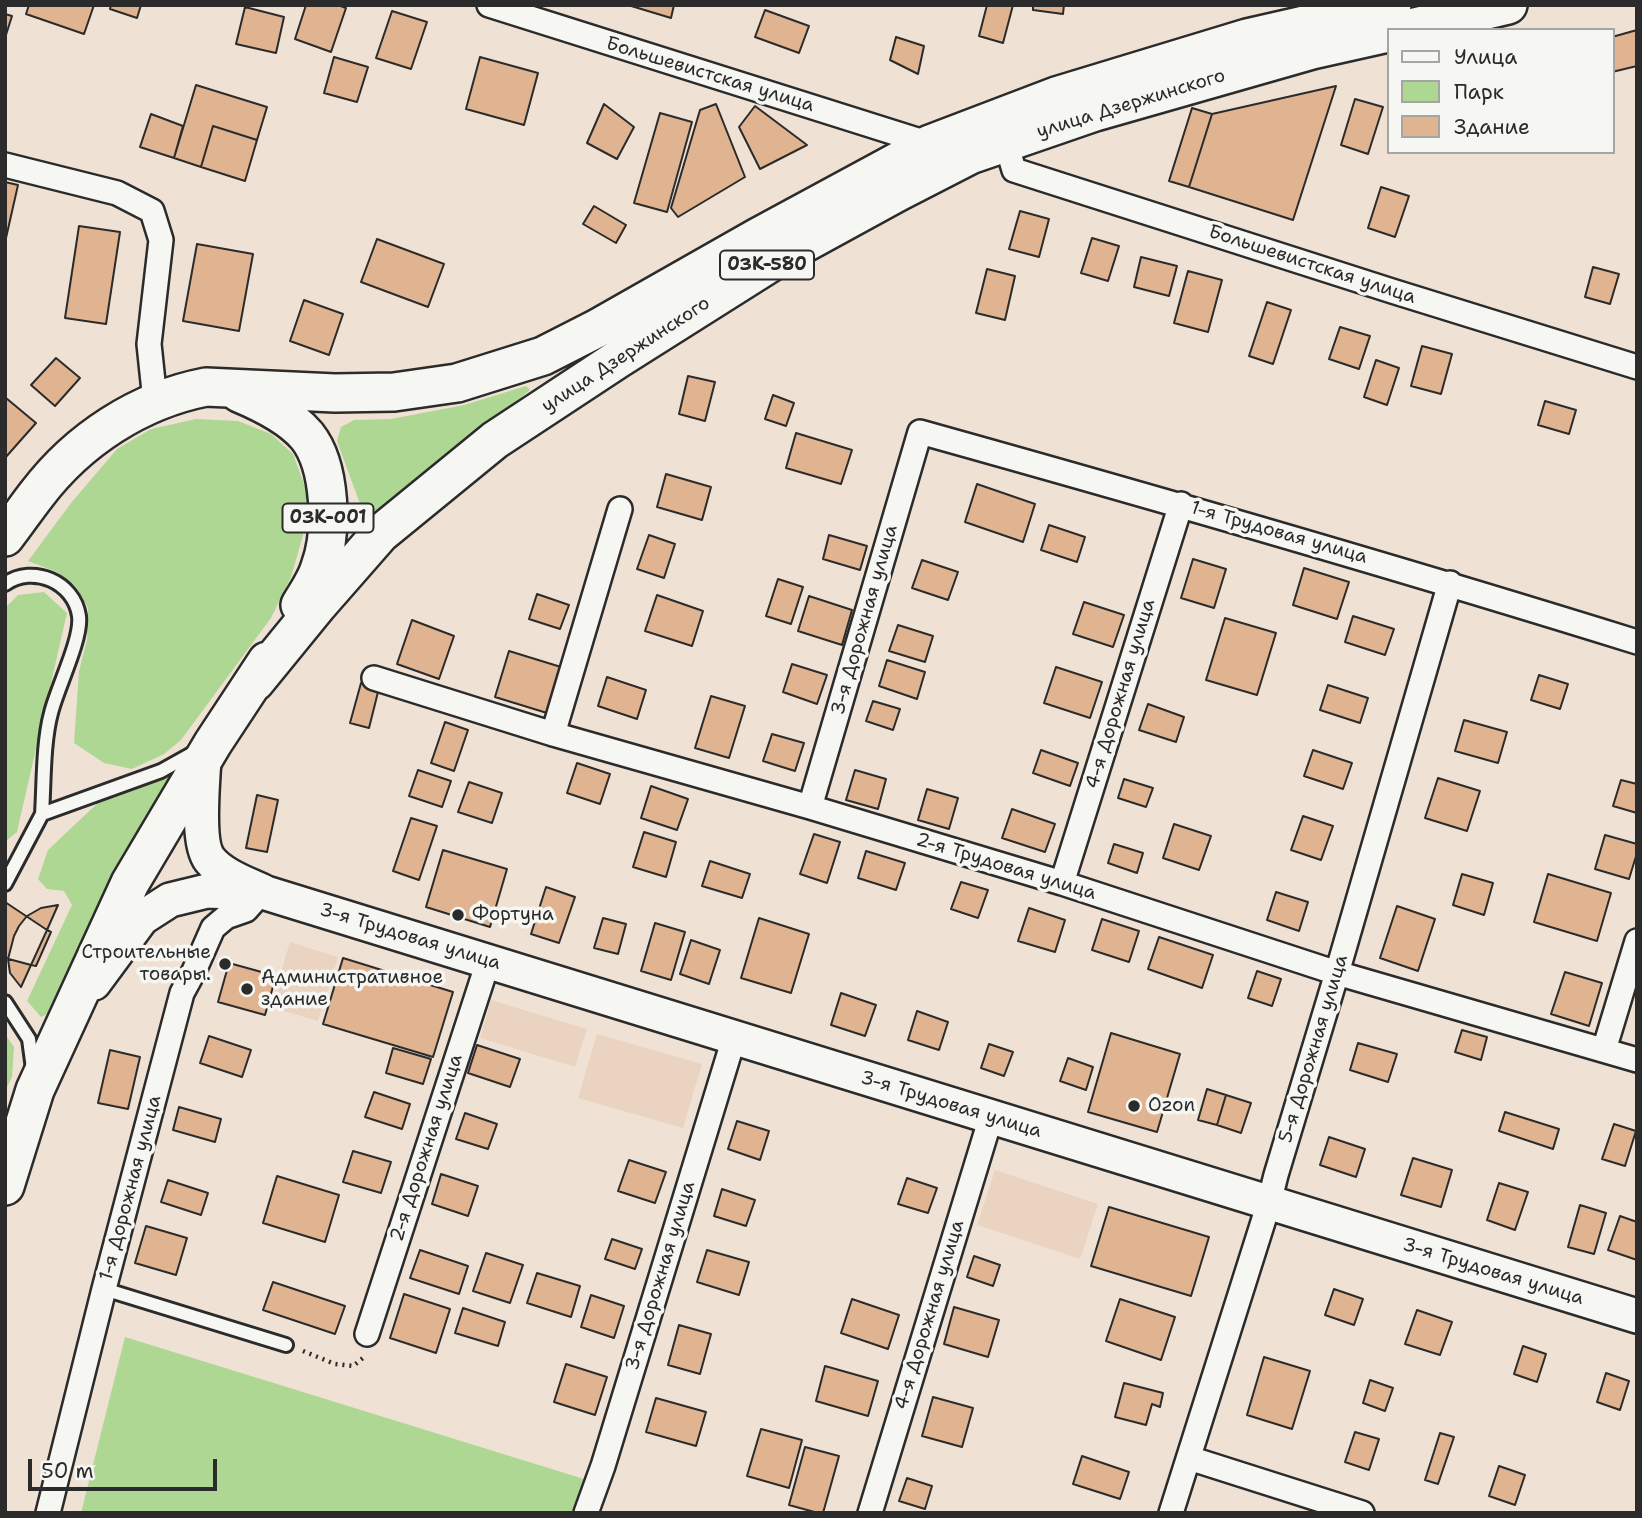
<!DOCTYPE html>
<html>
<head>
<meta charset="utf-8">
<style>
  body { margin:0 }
  #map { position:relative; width:1642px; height:1518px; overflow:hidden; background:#efe2d5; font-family:"Shantell Sans",sans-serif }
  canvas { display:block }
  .frame { position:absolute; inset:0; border:7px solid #2b2b2b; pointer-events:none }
  .legend { position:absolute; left:1387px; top:28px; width:228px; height:126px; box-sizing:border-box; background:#f6f6f2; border:2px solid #a5a5a2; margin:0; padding:9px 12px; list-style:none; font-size:21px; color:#2b2b2b }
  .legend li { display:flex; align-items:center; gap:14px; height:35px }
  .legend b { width:35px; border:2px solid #a5a5a2 }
  .scale { position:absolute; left:28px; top:1459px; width:189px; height:32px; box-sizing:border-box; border:4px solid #2b2b2b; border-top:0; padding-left:9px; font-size:21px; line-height:24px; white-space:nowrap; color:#2b2b2b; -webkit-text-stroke:5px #f6f6f2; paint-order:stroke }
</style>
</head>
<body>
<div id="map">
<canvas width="1642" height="1518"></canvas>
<div class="frame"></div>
<ul class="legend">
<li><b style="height:9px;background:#f6f6f2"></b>Улица</li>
<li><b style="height:19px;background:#afd794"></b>Парк</li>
<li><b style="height:19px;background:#e0b491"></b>Здание</li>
</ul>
<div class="scale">50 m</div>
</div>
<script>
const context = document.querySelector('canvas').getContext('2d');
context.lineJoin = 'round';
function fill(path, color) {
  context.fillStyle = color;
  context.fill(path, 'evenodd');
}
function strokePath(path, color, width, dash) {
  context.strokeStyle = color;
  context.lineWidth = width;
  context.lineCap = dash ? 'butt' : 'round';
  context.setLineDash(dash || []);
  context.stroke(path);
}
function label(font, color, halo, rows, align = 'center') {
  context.font = font + ' "Shantell Sans",sans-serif';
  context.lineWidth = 7;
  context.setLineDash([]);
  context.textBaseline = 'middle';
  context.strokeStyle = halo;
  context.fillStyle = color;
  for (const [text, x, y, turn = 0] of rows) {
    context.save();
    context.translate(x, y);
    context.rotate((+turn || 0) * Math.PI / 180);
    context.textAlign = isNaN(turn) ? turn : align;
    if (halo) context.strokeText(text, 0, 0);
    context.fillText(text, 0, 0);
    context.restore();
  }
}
fill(new Path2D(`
  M290,942L338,957L318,1021L270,1007Z
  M491,1000L587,1029L575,1067L480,1038Z
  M597,1034L702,1064L683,1128L578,1098Z
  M995,1170L1098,1204L1080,1259L977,1225Z`), '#ead4c1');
fill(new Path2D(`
  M526,386L530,390L384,507L368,513L359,501L337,441L341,427L354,420L391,419L464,405Z
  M196,419L238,421L271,434L293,454L307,492L304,532L291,577L271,618L181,740L164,754L132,769L104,763L74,743L79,671L87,640L88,608L76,587L57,572L28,561L71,503L117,449L151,429Z
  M44,592L67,613L17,832L5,842V608L18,595Z
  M169,774L177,778L93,919L47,1014L41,1017L27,1001L72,905L64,891L47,889L38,879L48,850L103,798Z
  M5,1034L14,1047L12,1077L5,1091Z
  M125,1337L584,1479L571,1513H81Z`), '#afd794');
const building = new Path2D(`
  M29,5H94L84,34L26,14Z
  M111,5H141L137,18L110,9Z
  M306,5H338L346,8L331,52L295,39Z
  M628,5H674L671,18Z
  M987,5H1013L1003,43L979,36Z
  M1033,5H1064L1063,14L1033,10Z
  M245,7L284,17L276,53L236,44Z
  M765,10L809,26L799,53L755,37Z
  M392,11L427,22L411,69L376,58Z
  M5,14L12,16L5,38Z
  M1637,30V66L1612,72V37Z
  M896,37L924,46L918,74L890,60Z
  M334,57L368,67L357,102L324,93Z
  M480,57L538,73L524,125L466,109Z
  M196,85L267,107L257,140L213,126L201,167L174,158Z
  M1336,86L1293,220L1189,187L1212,114Z
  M1355,99L1383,107L1368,154L1341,145Z
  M604,104L634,127L617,159L587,143Z
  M716,104L745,177L678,217L671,208L700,110Z
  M755,106L807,145L760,169L739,127Z
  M1192,108L1212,114L1189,187L1169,181Z
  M660,113L692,122L667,212L634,203Z
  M151,114L183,126L174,158L140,147Z
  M213,126L257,140L245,181L201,167Z
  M5,182L18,185L6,238L5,237Z
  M1381,187L1409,196L1395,237L1368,228Z
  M594,206L626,225L616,243L583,224Z
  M1020,211L1049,219L1039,257L1009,249Z
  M79,226L120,232L106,324L65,318Z
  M1092,238L1119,246L1108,281L1081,273Z
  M377,239L444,264L428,307L361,282Z
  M197,244L253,254L239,331L183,321Z
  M1141,257L1177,266L1169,296L1134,287Z
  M1593,267L1619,274L1610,304L1585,297Z
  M987,269L1015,276L1005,320L976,313Z
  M1188,271L1222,280L1208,332L1174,323Z
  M304,300L343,314L329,355L290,341Z
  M1267,302L1291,310L1273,364L1249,356Z
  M1340,327L1370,336L1359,369L1329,359Z
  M1422,346L1452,354L1441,394L1411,386Z
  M56,358L80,378L55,406L31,385Z
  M1376,360L1399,368L1387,405L1364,397Z
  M688,376L715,382L705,421L679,414Z
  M773,395L794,403L786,426L765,419Z
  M6,398L36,423L5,458V399Z
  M1545,401L1576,410L1569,434L1538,425Z
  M796,433L852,450L841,484L786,468Z
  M666,474L711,487L702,520L657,507Z
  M977,484L1035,504L1023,542L965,522Z
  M1049,525L1085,537L1077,562L1041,550Z
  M649,535L675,544L664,578L637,569Z
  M829,535L867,546L860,570L823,559Z
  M1193,559L1226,569L1214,608L1181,598Z
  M922,560L958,572L948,600L912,588Z
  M1304,568L1349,582L1337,619L1293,605Z
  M778,579L803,587L791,624L766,616Z
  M537,594L569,605L560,629L529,619Z
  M657,595L703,611L692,646L645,631Z
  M809,596L852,610L842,645L798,631Z
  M1084,602L1124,615L1113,647L1073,634Z
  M1353,616L1394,629L1385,655L1345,642Z
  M1225,618L1276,633L1257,695L1206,680Z
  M412,620L454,636L439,679L397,664Z
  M898,625L933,636L925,662L889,651Z
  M509,651L561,667L547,713L495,697Z
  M887,660L925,672L917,699L879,686Z
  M792,664L827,675L817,704L783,692Z
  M1056,667L1102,682L1090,718L1044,703Z
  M1539,675L1568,684L1560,709L1531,700Z
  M607,677L646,690L637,719L598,706Z
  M361,683L379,688L369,728L350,723Z
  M1328,685L1368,698L1360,723L1320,710Z
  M711,696L745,706L729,758L695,748Z
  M873,701L900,709L893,730L866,721Z
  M1148,704L1184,717L1176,742L1139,730Z
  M1464,720L1507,732L1498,763L1455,751Z
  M445,722L468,730L454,771L431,763Z
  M772,734L804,743L795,771L763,761Z
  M1041,750L1078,763L1070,786L1033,773Z
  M1313,750L1352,763L1343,789L1304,776Z
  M577,763L610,774L600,804L567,793Z
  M418,770L451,781L442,807L409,796Z
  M855,770L886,779L878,809L846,800Z
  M1438,778L1480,791L1467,831L1425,818Z
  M1124,779L1153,788L1146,807L1118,798Z
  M1621,780L1637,784V813L1613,806Z
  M469,782L502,793L492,823L458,812Z
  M651,786L688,799L677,830L641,818Z
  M927,789L958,798L949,829L918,820Z
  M257,795L278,800L267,852L246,848Z
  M1012,809L1055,824L1045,852L1002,838Z
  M1303,816L1333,826L1321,860L1291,850Z
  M411,818L437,826L419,880L393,871Z
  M1174,824L1211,836L1199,870L1163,858Z
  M644,832L676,842L666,877L633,867Z
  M814,834L840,842L827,883L800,874Z
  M1605,835L1637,844V853L1629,879L1595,869Z
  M1114,844L1143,853L1137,873L1108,863Z
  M443,850L507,869L490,927L426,907Z
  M866,851L905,863L896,890L858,878Z
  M710,861L750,874L742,898L702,886Z
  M1462,874L1493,883L1484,915L1453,905Z
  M1548,874L1611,893L1597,941L1534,922Z
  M961,882L988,890L978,918L951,909Z
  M546,887L575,897L559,943L531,934Z
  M1276,892L1308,902L1299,931L1267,920Z
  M5,902L47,930L31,965L5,958Z
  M58,905L47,930L51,932L36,966L31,965L21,987L10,973L8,959L14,936L19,926L27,916L41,908Z
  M1397,906L1435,919L1418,971L1380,958Z
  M1029,908L1065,920L1055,952L1018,941Z
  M603,918L626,924L618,954L594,948Z
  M759,918L809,934L791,993L741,978Z
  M1102,919L1139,931L1129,962L1092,950Z
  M655,923L685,932L671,980L641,971Z
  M1159,937L1213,955L1202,988L1148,969Z
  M691,940L720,950L709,984L680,974Z
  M343,958L453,992L433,1057L323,1024Z
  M229,963L276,976L265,1015L218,1002Z
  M1257,971L1281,979L1272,1006L1248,998Z
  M1565,972L1602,983L1589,1026L1551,1014Z
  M841,993L876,1005L865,1036L831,1025Z
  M917,1011L948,1022L939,1050L908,1040Z
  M1462,1030L1487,1037L1481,1060L1455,1052Z
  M1111,1033L1180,1054L1157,1132L1088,1112Z
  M209,1036L251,1050L242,1077L200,1063Z
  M1358,1043L1397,1054L1388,1082L1350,1070Z
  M989,1044L1013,1052L1004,1076L981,1068Z
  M477,1045L520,1059L510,1087L468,1073Z
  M393,1048L431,1059L423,1084L386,1073Z
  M110,1050L140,1057L128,1109L98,1103Z
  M1068,1058L1093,1067L1086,1090L1060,1081Z
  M1207,1089L1226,1095L1217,1125L1198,1120Z
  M374,1092L410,1104L402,1129L365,1117Z
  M1226,1095L1251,1103L1241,1133L1217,1125Z
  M179,1107L221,1119L215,1142L173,1130Z
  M1505,1112L1559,1129L1553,1149L1499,1131Z
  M465,1113L497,1124L488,1149L456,1139Z
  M737,1121L769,1131L760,1160L728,1149Z
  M1614,1124L1636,1131L1625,1166L1602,1159Z
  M1329,1137L1365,1149L1356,1177L1320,1165Z
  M353,1151L391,1162L381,1193L343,1182Z
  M1413,1158L1452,1170L1441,1207L1401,1195Z
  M629,1160L666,1172L655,1203L618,1191Z
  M441,1174L478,1186L468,1216L432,1204Z
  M277,1176L339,1195L325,1242L263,1223Z
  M907,1178L937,1188L928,1213L898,1204Z
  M168,1180L208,1193L201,1215L161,1202Z
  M1499,1183L1528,1192L1515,1230L1487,1220Z
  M722,1189L755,1200L746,1226L714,1216Z
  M1580,1205L1606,1213L1594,1254L1568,1247Z
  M1109,1207L1209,1237L1191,1296L1091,1266Z
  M1620,1216L1637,1222V1260L1608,1250Z
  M146,1226L187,1238L176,1275L135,1263Z
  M612,1239L642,1249L635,1269L605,1259Z
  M420,1250L468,1266L459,1294L410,1278Z
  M707,1250L749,1262L739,1295L697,1282Z
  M486,1253L523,1265L510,1303L473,1291Z
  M974,1256L1000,1265L993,1286L967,1277Z
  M537,1273L580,1286L571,1317L527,1303Z
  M273,1282L345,1306L335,1334L263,1310Z
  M1334,1289L1363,1299L1354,1325L1325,1315Z
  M404,1294L450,1309L436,1353L390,1338Z
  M591,1295L624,1306L614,1338L581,1327Z
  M852,1299L899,1315L888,1349L841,1333Z
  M1120,1299L1175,1317L1161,1360L1106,1341Z
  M954,1307L999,1320L988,1357L944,1344Z
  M463,1308L505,1322L498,1346L455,1333Z
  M1417,1310L1452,1322L1440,1355L1405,1344Z
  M679,1325L711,1334L700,1374L668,1365Z
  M1523,1346L1546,1354L1537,1382L1514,1374Z
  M1264,1357L1310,1371L1292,1429L1247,1415Z
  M566,1364L607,1377L595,1415L554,1402Z
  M825,1366L878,1381L868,1416L816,1401Z
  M1606,1373L1629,1381L1620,1410L1597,1402Z
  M1370,1380L1393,1388L1385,1411L1363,1403Z
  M1124,1383L1163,1393L1160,1407L1152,1404L1146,1425L1115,1417Z
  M933,1397L973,1408L962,1447L922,1436Z
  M656,1398L706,1412L696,1446L646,1432Z
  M761,1429L802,1440L789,1488L747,1476Z
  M1355,1432L1379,1439L1369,1470L1345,1462Z
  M1440,1433L1454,1437L1438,1484L1425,1480Z
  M805,1447L839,1456L823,1513H818L789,1505Z
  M1082,1456L1129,1472L1120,1499L1073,1484Z
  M1499,1466L1525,1475L1515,1505L1489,1496Z
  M907,1478L932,1486L925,1509L899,1501Z`);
fill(building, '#e0b491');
strokePath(building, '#2b2b2b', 2);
const lane = new Path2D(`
  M5,584C33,564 74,582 79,616C82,639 57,688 51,713C43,743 44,783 42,814
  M5,884L42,814L161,771L195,752
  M5,1002L29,1039L33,1069
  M104,1289L286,1345`);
const street = new Path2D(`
  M489,5L930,144
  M1006,143L1014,170L1392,291L1637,367
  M5,165L117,193L152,211L161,240L149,344L155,401
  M374,678L553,734L810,807L1062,883L1337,973L1637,1060
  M553,734L620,509
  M810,807L920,432C1160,499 1399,568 1637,642
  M1062,883L1181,504
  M1604,1050L1637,941
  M367,1334L488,962
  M1189,1458L1362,1513
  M48,1513L104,1289L182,993L194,971L213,928L226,917L246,910L261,893
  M586,1513L603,1466L734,1038
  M870,1513L991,1117
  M1171,1513L1269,1203L1276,1175L1337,973L1450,583`);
const secondary = new Path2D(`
  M204,758C203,782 196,843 210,860C223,876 248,884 266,893L1637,1316
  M94,983L142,918L170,900L207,891L257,893`);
const primary = new Path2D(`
  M1402,30L1508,5
  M239,393C263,403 290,416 307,436C331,466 333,532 320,567C316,581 307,593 300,605
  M5,537C16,523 26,508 37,494C78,440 139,400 206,387L335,393L394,392L457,383L543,356L596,329L758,237L930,144L1056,96L1247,38L1392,5
  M255,682L317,606L380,534L495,440L618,359L781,256L898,192L970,155L1095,112L1312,50L1388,33
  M5,1186L35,1090L130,883L213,743L267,661`);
strokePath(lane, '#2b2b2b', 18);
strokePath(street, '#2b2b2b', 28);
strokePath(secondary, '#2b2b2b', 38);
strokePath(primary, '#2b2b2b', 42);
strokePath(new Path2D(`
  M303,1351L335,1364L353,1366L363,1358L364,1356`), '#2b2b2b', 4.5, [2, 5]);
strokePath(lane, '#f6f6f2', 12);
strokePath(street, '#f6f6f2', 23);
strokePath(secondary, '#f6f6f2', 33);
strokePath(primary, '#f6f6f2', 37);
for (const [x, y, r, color] of [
  [458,915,7,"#2b2b2b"],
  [225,964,7,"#2b2b2b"],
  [247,989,7,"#2b2b2b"],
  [1134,1106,7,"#2b2b2b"]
]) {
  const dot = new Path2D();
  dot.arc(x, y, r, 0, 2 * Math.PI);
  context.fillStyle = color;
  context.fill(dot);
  strokePath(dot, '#f6f6f2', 2.5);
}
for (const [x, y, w] of [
  [767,265,94],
  [328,518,91]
]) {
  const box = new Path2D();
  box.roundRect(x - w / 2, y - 14.5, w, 29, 5);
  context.fillStyle = '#f6f6f2';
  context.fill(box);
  strokePath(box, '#2b2b2b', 2);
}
label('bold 18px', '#2b2b2b', null, [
  ["03К-580",767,265],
  ["03К-001",328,518]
]);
label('19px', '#2b2b2b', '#f6f6f2', [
  ["Большевистская улица",710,75,17],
  ["улица Дзержинского",1131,104,-17],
  ["Большевистская улица",1312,265,18],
  ["улица Дзержинского",626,355,-33],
  ["1-я Трудовая улица",1279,533,16],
  ["3-я Дорожная улица",865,620,-74],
  ["4-я Дорожная улица",1121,694,-73],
  ["2-я Трудовая улица",1006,867,17],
  ["3-я Трудовая улица",410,937,17],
  ["5-я Дорожная улица",1314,1049,-73],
  ["3-я Трудовая улица",951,1105,17],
  ["2-я Дорожная улица",427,1148,-72],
  ["1-я Дорожная улица",131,1188,-75],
  ["3-я Трудовая улица",1493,1272,17],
  ["3-я Дорожная улица",661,1276,-73],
  ["4-я Дорожная улица",930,1315,-73]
]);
label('19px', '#2b2b2b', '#f6f6f2', [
  ["Фортуна",472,915],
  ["Строительные",211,953,"right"],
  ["товары.",211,975,"right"],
  ["Административное",261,978],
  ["здание",261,1000],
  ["Ozon",1148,1106]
], 'left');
</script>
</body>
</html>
